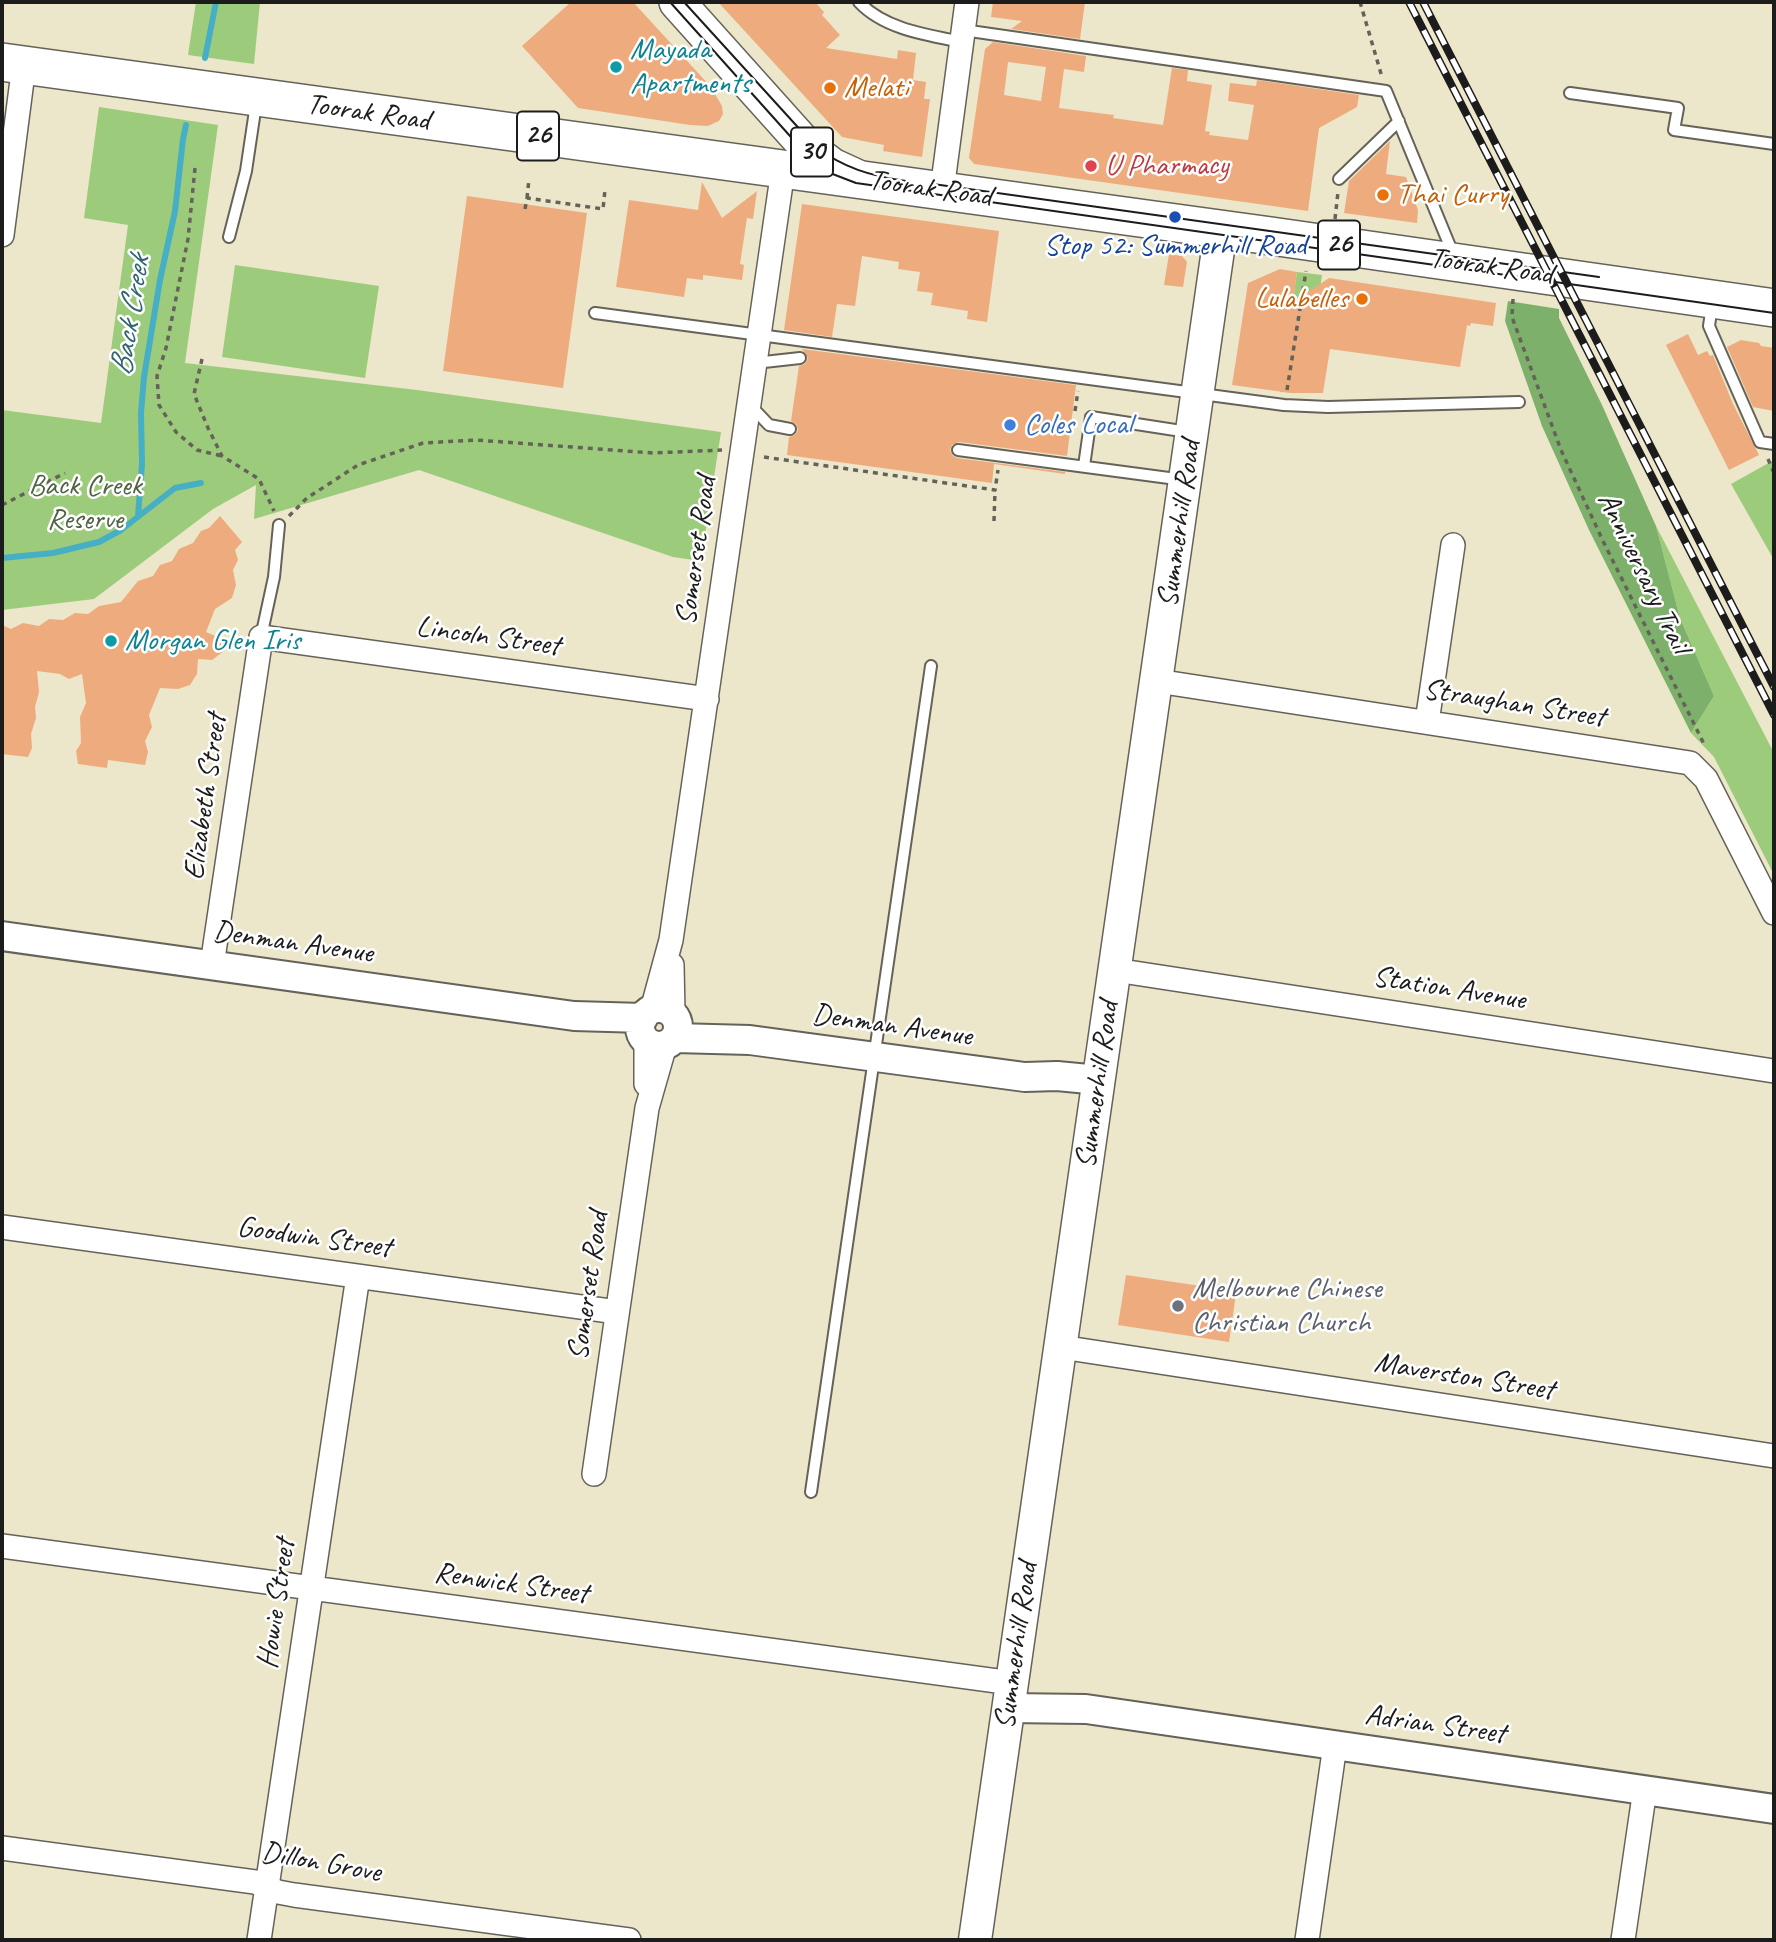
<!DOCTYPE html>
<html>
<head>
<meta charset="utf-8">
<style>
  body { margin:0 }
  #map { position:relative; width:1776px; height:1942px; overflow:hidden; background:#ece6ca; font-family:Caveat,sans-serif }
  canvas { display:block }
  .frame { position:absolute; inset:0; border:4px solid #1c1c1c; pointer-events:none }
</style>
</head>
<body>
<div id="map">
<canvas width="1776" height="1942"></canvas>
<div class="frame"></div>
</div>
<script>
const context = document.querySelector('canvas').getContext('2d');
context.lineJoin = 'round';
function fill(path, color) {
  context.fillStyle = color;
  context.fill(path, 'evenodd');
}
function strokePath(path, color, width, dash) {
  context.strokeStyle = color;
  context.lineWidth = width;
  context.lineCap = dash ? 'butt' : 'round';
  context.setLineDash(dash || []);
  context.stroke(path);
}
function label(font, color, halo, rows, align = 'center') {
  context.font = font + ' Caveat,sans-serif';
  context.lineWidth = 5;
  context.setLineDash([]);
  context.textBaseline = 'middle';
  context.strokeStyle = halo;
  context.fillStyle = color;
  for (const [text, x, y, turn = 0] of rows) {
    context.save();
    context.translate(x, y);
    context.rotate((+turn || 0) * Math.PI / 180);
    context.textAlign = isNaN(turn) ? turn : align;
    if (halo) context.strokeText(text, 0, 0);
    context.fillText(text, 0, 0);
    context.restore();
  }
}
fill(new Path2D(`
  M196,2H260L254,64L188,55Z
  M99,107L218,125L185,363L417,390L721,432L701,561L673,557L419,470L254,519L256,485L213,509L94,599L2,610V410L101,423L128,225L84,218Z
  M235,265L379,286L365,378L222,357Z
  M1297,272L1322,275L1305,393L1280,392Z
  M1774,460V560L1731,484Z
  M1656,526L1774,753V875L1714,757L1691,733L1714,696L1680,618Z`), '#9ccc7b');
fill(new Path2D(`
  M1508,301L1559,309V318L1602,405L1656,526L1680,618L1714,696L1691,733L1589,530L1542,426L1505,321Z`), '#7db06b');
strokePath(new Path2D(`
  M205,58L216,2
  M138,516L142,464L141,413L144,377L160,280L175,211L183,139L186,125
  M2,558L53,553L99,542L121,530L175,488L201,483`), '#46aec5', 6);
fill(new Path2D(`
  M571,2H633L711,87L722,106L723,114L719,121L708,126L690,125L578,108L522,46Z
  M718,2H815L824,12L822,15L840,35L826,48L897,59L898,50L916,53L913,80L926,82L924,99H930L922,157L883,151L884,145L842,137Z
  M993,2H1085L1080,39L1011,29L1022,21L991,17Z
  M993,42L1086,56L1084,72L1064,69L1059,108L1114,115L1113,118L1163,125L1172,68L1188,70L1187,81L1212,85L1205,131L1210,132L1209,135L1248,140L1254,105L1228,101L1230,83L1256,86L1257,80L1359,95L1357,107L1319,128L1308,211L974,164L969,158L985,49ZM1008,62L1046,67L1041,101L1004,95Z
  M1390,141L1386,174L1406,177L1418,210L1417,223L1344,213L1349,181Z
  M702,182L722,218L757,191L753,219L747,218L740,264L744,265L742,280L703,275V280L687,278L684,297L616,287L629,200L698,210Z
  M467,196L587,213L563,388L443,371Z
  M802,204L999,231L987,322L967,319L968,311L931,305L933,293L917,291L920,272L898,269L899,262L862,256L855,306L837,304L832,337L784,330Z
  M1169,254L1182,256L1187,262L1183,287L1164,285Z
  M1280,269L1297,272L1293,302L1329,278L1496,303L1493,326L1471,323L1470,326L1467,325L1460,367L1330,349L1323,393H1291L1232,385L1248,283Z
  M1688,334L1698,355L1707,351L1710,356L1713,355L1733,404L1759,455L1729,470L1666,345Z
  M1741,340L1759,343L1761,346L1774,348V411L1753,407L1727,347Z
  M802,349L1076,385L1067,456L959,442L952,445L950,450L953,456L957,458L1065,472V474L994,464L992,483L787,455L789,437L795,435L798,430L796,424L791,421L799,366L805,364L808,358Z
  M220,516L242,542L235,550L238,560L233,570L236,585L232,598L215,609L206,632L218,637L224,651L212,660L198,659L197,674L190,685L178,689L160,688L149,715L152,727L145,741L148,752L145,765L108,760L107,768L78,764L76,751L81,743L80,717L86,703L82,674L69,679L60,674L37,671L39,692L35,707L36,718L31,734L32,748L28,757L2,754V625L11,629L23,623L39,626L49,619L63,620L75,613L88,614L99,606L121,602L138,581L153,576L160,565L172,561L179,549L193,543L201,531L209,528Z
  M1126,1275L1208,1287V1283L1237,1287L1229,1342L1118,1325Z`), '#eeac7e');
const service = new Path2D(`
  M859,2C884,29 927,35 962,42
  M963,30L1386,91L1454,256
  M1570,93L1678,108L1674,130L1774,144
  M1339,179L1399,121
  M229,237L246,171L256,104
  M1712,305L1709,326L1760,442L1774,444
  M595,313L1284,405L1328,407L1519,402
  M755,363L800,358
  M750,405L769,425L790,429
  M958,450L1184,480
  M1084,466L1091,417L1188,432
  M261,637L274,577L279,525
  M811,1492L931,666`);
const minor = new Path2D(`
  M942,190L967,2
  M2,235L24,65
  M1157,681L1690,763L1706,779L1774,913
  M1427,722L1453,545
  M212,965L261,637L707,699
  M672,965L673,1013
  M1115,970L1774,1071
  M652,1010L671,940L783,170
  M646,1040V1084
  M2,1227L617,1312
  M1061,1347L1774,1456
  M594,1474L647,1108L665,1045
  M2,1546L1012,1683
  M2,1848L255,1882L278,1892L294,1895L629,1940
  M259,1940L358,1276
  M1307,1940L1335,1745
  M1623,1940L1645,1789`);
const tertiary = new Path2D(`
  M2,936L574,1016L643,1018
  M640 1027a19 19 0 1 1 38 0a19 19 0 1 1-38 0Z
  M675,1038L750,1040L1025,1077L1057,1076L1099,1080
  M1008,1708L1086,1709L1774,1809`);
const secondary = new Path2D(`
  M975,1940L1221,229`);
const primary = new Path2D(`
  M677,2L807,147L832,166L856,177`);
const trunk = new Path2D(`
  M2,62L1271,236L1774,308`);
strokePath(service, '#656359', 14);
strokePath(minor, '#656359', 26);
strokePath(tertiary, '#656359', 32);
strokePath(secondary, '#656359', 35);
strokePath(primary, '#656359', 38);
strokePath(trunk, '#656359', 40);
strokePath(new Path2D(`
  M1360,2L1382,77
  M195,168L188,239L166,348L157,376L159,405L176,432L197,450L222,456
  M527,198L529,179
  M525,209L527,198L603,209L605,190
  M1335,219L1338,192
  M1513,299L1512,317L1561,450L1603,541L1705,746
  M202,359L194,394L208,428L222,456L259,479L274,511
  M1287,390L1306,271
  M1075,411L1078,391
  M764,457L995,490L998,470
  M1768,459L1774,473
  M2,505L65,473
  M289,516L307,498L358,465L423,443L476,440L653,453L722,450
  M994,521L995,490`), '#656359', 3.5, [5, 5]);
strokePath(service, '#fff', 10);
strokePath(minor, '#fff', 23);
strokePath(tertiary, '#fff', 28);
strokePath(secondary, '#fff', 32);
strokePath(primary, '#fff', 35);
strokePath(trunk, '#fff', 37);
strokePath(new Path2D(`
  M670,2L807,155L830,173L856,183L1774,313
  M684,2L815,146C843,168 871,176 906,181
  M933,184L1599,277`), '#1c1c1c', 2);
const rail = new Path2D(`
  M1409,2L1774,715
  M1423,2L1774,687`);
strokePath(rail, '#1c1c1c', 8);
strokePath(rail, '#fff', 5, [16]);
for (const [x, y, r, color] of [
  [616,67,7,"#0f9aa8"],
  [830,88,7,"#e8710a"],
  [1091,166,7,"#e0444e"],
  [1383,195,7,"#e8710a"],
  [1175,217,7,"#1a4fb4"],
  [1362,299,7,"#e8710a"],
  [1010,425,7,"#3f7fe0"],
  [111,641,7,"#0f9aa8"],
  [1178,1306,7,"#6b7280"]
]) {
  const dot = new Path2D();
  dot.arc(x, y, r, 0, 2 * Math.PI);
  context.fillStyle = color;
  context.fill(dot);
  strokePath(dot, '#fff', 2.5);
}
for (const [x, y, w] of [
  [538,136,42],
  [812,152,42],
  [1339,245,42]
]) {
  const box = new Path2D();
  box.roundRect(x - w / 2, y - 24.5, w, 49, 5);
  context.fillStyle = '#fff';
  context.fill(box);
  strokePath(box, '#1c1c1c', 2);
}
label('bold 28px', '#1c1c1c', null, [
  ["26",538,136],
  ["30",812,152],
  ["26",1339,245]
]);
label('30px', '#0d838f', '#fff', [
  ["Mayada",630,50],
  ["Apartments",630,84],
  ["Morgan Glen Iris",125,641]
], 'left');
label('30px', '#c56008', '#fff', [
  ["Melati",844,88],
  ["Thai Curry",1397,195],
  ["Lulabelles",1348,299,"right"]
], 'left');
label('30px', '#1c1c1c', '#fff', [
  ["Toorak Road",368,113,8],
  ["Toorak Road",930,189,8],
  ["Toorak Road",1491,267,8],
  ["Summerhill Road",1180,524,-82],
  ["Somerset Road",697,551,-82],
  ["Anniversary Trail",1643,573,64],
  ["Lincoln Street",488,637,8],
  ["Straughan Street",1514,704,9],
  ["Elizabeth Street",206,797,-82],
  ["Denman Avenue",293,943,8],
  ["Station Avenue",1449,989,9],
  ["Denman Avenue",892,1026,8],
  ["Summerhill Road",1098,1085,-82],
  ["Goodwin Street",314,1238,8],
  ["Somerset Road",589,1286,-82],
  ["Maverston Street",1464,1377,9],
  ["Renwick Street",511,1584,8],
  ["Howie Street",277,1604,-82],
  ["Summerhill Road",1017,1646,-82],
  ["Adrian Street",1435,1725,8],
  ["Dillon Grove",321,1863,10]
]);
label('30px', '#be3a42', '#fff', [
  ["U Pharmacy",1105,166]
], 'left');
label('30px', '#164399', '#fff', [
  ["Stop 52: Summerhill Road",1175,246]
]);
label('30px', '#366cbe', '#fff', [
  ["Coles Local",1024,425]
], 'left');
label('30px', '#4f6242', '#fff', [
  ["Back Creek",85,486],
  ["Reserve",85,520]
]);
label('30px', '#5b616d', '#fff', [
  ["Melbourne Chinese",1192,1289],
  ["Christian Church",1192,1323]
], 'left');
label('italic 32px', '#316570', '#fff', [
  ["Back Creek",131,316,-81]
]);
</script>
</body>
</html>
